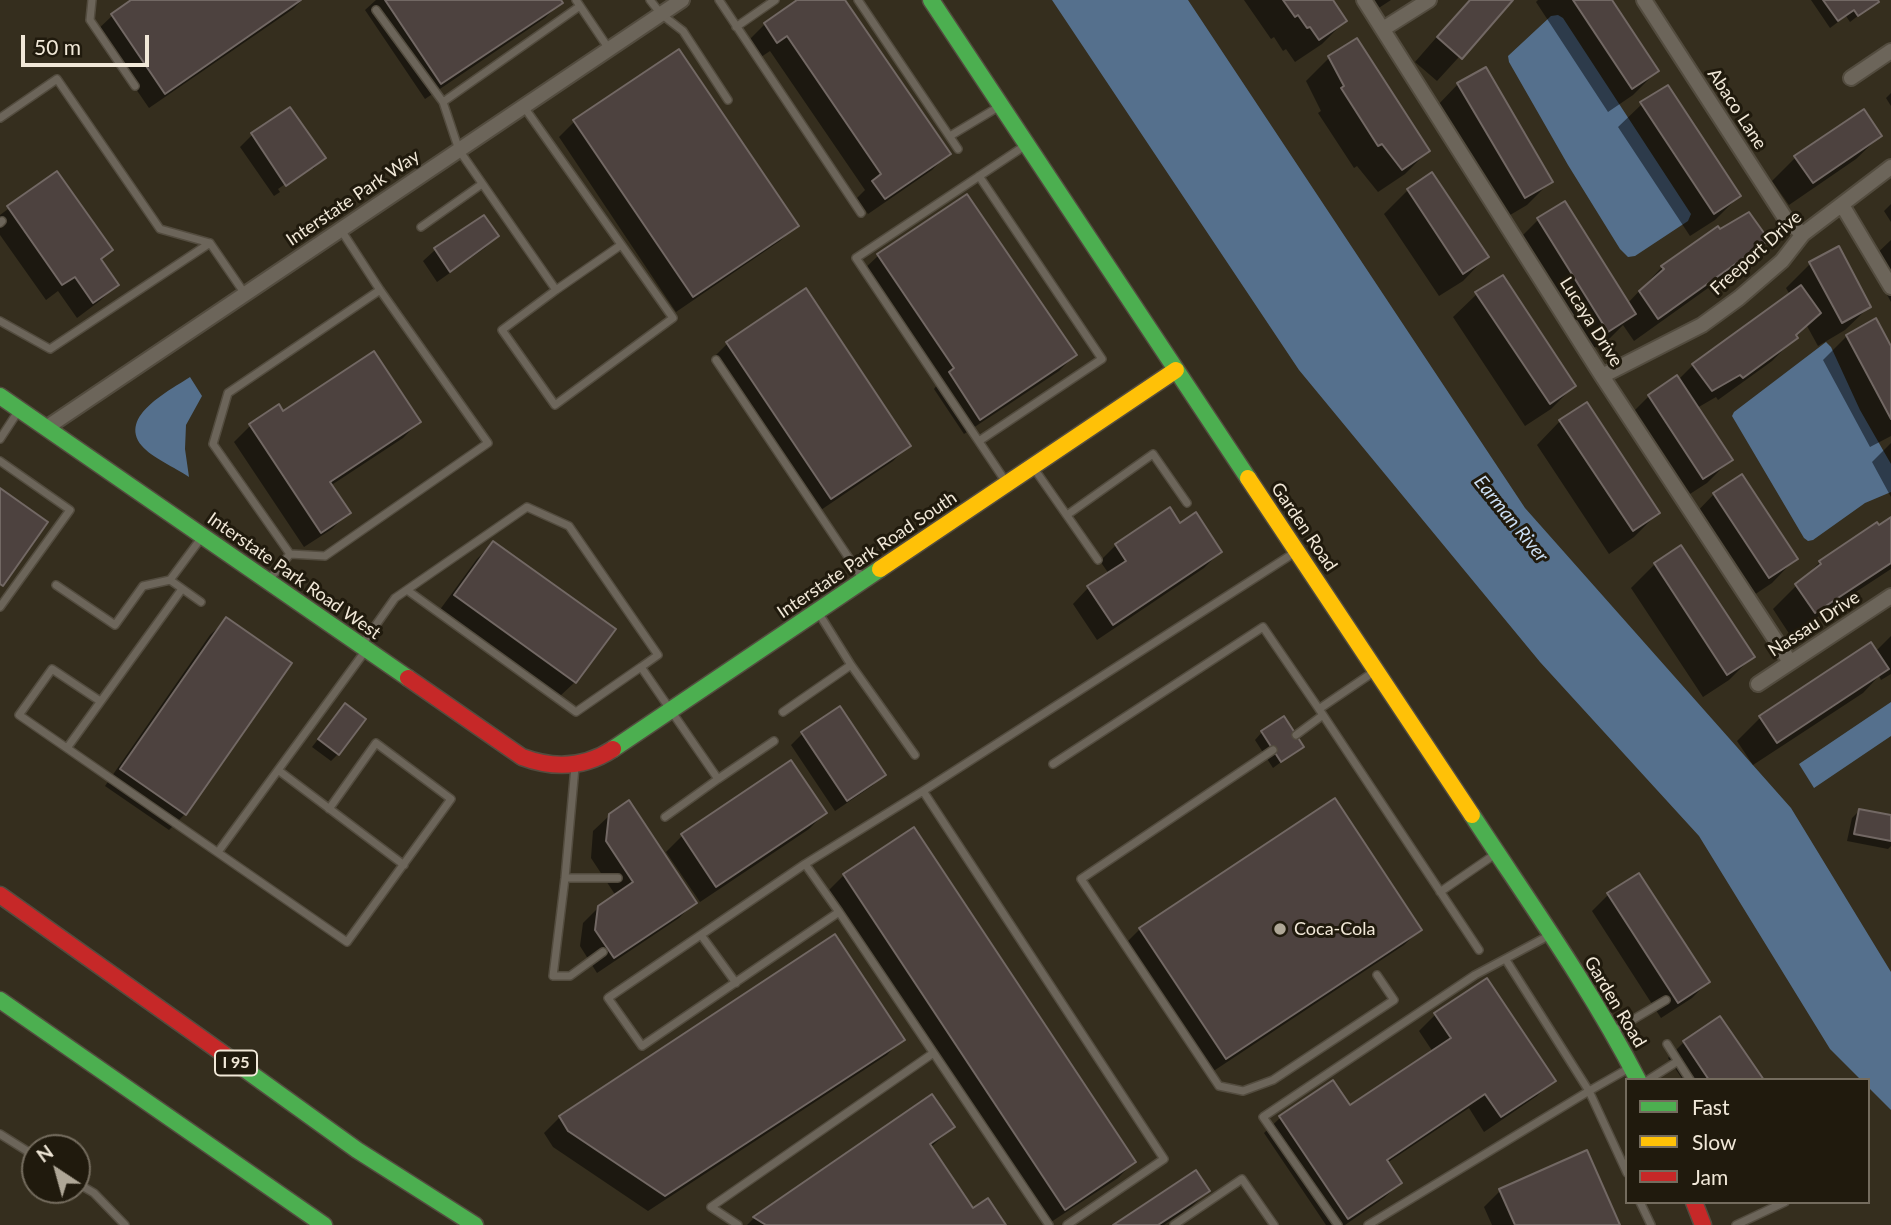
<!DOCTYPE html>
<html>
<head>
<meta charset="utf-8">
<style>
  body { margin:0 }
  #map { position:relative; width:1891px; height:1225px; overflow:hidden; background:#352e1e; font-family:Lato,sans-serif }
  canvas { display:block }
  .legend { position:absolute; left:1625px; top:1078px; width:245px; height:126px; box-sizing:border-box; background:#201a0d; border:2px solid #746c5e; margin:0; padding:9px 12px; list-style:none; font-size:21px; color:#f1e8d8 }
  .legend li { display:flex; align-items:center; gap:14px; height:35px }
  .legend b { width:35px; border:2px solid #746c5e }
  .north { position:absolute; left:21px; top:1134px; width:70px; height:70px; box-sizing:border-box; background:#201a0d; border:2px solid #746c5e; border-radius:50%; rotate:324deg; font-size:19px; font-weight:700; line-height:28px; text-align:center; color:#f1e8d8 }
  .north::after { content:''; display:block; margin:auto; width:24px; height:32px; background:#afa797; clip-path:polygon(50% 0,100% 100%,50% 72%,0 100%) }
  .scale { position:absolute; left:21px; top:35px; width:128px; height:32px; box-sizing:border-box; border:4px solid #f1e8d8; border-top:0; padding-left:9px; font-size:21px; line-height:24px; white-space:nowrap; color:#f1e8d8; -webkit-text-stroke:5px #201a0d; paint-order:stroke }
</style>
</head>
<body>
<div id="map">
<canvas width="1891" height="1225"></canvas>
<ul class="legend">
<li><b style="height:9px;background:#4caf50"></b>Fast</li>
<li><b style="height:9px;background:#ffc107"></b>Slow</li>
<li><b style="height:9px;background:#c62828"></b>Jam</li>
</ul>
<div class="north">N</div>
<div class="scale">50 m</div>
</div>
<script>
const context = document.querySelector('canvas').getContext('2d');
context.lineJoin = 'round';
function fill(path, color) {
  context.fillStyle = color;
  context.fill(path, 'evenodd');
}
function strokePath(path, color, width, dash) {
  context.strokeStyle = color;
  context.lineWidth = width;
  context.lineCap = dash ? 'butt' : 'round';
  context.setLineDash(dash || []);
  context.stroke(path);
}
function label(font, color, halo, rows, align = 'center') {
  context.font = font + ' Lato,sans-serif';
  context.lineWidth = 6;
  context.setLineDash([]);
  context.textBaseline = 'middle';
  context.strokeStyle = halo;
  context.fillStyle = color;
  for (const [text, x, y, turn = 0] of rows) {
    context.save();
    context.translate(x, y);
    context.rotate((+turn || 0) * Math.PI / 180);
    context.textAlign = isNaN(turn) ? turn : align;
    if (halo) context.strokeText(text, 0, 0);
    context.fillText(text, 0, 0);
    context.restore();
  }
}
fill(new Path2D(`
  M1052,0H1188L1525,508L1791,808L1891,972V1110L1868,1087V1080H1861L1830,1049L1699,836L1540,662L1299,370Z
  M1558,15L1563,18L1691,214L1688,221L1635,256L1628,257L1620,249L1568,165L1509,62L1508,56L1551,16Z
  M1826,342L1831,347L1860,410L1891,464V492L1865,503L1813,540L1808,541L1804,538L1732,416L1734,412Z
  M190,377L202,396L186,425L185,449L189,477C176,468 151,457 142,446C117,416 171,390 190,377Z
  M1891,702V736L1814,788L1799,764Z`), '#55708d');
fill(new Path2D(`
  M134,0H302L293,9L149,108L96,31L112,16Z
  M376,0H559L561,2L545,18L425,99L365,10Z
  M800,0H843L948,154L932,170L868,214L857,198L865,190L770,51L761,57L749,40L765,24Z
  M1244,0H1331L1345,21L1322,44L1295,62L1286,49L1283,51L1274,37L1271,39Z
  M1358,0H1391L1368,15Z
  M1469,0H1511L1437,81L1415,62Z
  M1538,0H1610L1657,71L1633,95L1608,112L1536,2Z
  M1811,0H1876L1877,1L1850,22L1846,16L1830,28Z
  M1329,58L1428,151L1405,174L1378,192L1357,166L1354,168L1318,113L1321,111L1306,81Z
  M1458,84L1550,182L1527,205L1500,221L1435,108Z
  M1891,93V106L1886,98Z
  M1642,104L1739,196L1715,220L1690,236L1618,127Z
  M290,109L324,158L313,169V165L278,189L280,192L274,196L240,147L252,135Z
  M575,121L796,226L780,241L676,312L559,137Z
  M1880,136L1856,159L1789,205L1772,181L1796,157Z
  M56,173L111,250L100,261L117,284L101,300L77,318L58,291L46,300L0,235V215Z
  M1408,190L1486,257L1463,281L1439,296L1384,214Z
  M967,196L1075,355L1059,371L964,434L934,389L938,384L862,271L878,256Z
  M1891,204V222L1884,211Z
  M484,217L497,236L485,248L437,282L423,261L435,250Z
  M1538,220L1627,304L1662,267L1717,229L1767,240L1743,263L1634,341L1623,325L1610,338L1584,354L1515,243Z
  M1891,240V302L1869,261Z
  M1838,249L1869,307L1845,330L1818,346L1807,326L1772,361L1718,400L1716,397L1697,408L1730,460L1707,483L1679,501L1625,420L1649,396L1678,380L1693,365L1790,295L1786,288L1810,264Z
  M1477,294L1574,386L1551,409L1525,426L1453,317Z
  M1847,336L1891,349V436L1870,447L1823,360Z
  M728,343L909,445L893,461L815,514L712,359Z
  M279,407L283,413L419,422L403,438L330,486L348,513L332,529L304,547L234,442L250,426Z
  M1560,421L1658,513L1634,537L1609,554L1537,445Z
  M1891,443V497L1872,462Z
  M1714,494L1795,559L1772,583L1745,601L1691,518Z
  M1891,519V569L1790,635L1773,609L1820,562Z
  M1180,525L1220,552L1204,568L1097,640L1073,604L1088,588L1109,574L1100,561L1116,545Z
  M493,543L575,682L559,697L439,611L477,559Z
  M1655,564L1752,657L1729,680L1703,697L1631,588Z
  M226,620L290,664L185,814L169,830L105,786L210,635Z
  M1891,636V674L1881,680L1879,676L1863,693L1753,765L1737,741L1760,718L1875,652Z
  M345,705L338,754L331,761L312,747Z
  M1262,732L1301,747L1273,768L1255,740Z
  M802,734L884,775L872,786L835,811L791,745Z
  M791,763L825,813L809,829L700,902L666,852L682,836Z
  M1859,811L1891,817V846L1888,849L1847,841L1852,818Z
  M610,815L695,902L679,918L597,973L580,946L583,923L599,907L616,896L591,858L593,831Z
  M844,875L1134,1162L1118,1178L1048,1224L828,891Z
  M1638,875L1708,982L1692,998L1661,1018L1592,911L1608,895Z
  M1140,929L1420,930L1404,945L1209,1074L1124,945Z
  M1487,981L1553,1080L1537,1096L1484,1132L1469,1108L1387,1163L1400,1183L1384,1198L1345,1225H1326L1264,1133L1280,1118L1349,1108L1433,1052L1419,1031L1435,1015Z
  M1720,1018L1762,1080H1683L1668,1058L1684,1042Z
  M902,1039L887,1055L648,1211L553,1147L544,1133L560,1117Z
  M953,1127L930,1148L973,1210L1004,1225H747L754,1218Z
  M1208,1191L1192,1206L1164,1225H1116Z
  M1500,1191L1618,1225H1492L1484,1207Z`), '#0007');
const building = new Path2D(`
  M131,0H301L165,94L111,14Z
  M385,0H561L563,3L441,84Z
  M797,0H845L951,154L885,199L872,181L881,174L787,36L777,43L764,23Z
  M1283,0H1333L1347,21L1319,40L1310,27L1307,28L1298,15L1295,17Z
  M1470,0H1513L1462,59L1437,37Z
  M1573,0H1612L1659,71L1632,89Z
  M1823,0H1878L1879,2L1858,16L1854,10L1838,21Z
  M1357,38L1430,151L1402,170L1382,144L1378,146L1341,88L1344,86L1328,56Z
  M679,49L799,226L693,297L573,120Z
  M1486,67L1553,182L1525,198L1457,83Z
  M1668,85L1741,196L1714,214L1640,102Z
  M290,107L326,158L286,186L251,133Z
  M1864,109L1882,136L1813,183L1794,156Z
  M57,171L113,250L101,259L119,285L93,303L75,277L62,285L7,206Z
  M1432,172L1489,257L1463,274L1407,189Z
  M967,194L1077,355L980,420L949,372L954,368L877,254Z
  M1565,201L1636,314L1608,332L1537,218Z
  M1749,212L1769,240L1658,319L1639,291L1664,269L1661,266L1718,226L1720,229Z
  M484,215L499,236L450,272L434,248Z
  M1839,246L1871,307L1842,323L1809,262Z
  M1503,275L1576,386L1550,404L1475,292Z
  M1801,285L1821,313L1796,335L1798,338L1743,378L1740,375L1712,391L1692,364Z
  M806,288L911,446L831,499L726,342Z
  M1876,318L1891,346V419L1846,335Z
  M374,351L421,422L330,482L351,513L321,533L249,424L279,404L283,411Z
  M1677,375L1733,460L1703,479L1648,395Z
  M1587,402L1660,513L1633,531L1559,420Z
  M1742,474L1798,559L1769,578L1713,493Z
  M0,488L48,522L3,586L0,584Z
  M1170,507L1180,523L1196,512L1222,552L1113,625L1087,586L1126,561L1115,544Z
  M1891,517V563L1815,613L1795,584L1821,564L1819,561L1877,522L1879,525Z
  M493,541L616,629L576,683L454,595Z
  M1681,545L1755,657L1727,675L1654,563Z
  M226,617L292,663L186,815L120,769Z
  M1871,642L1889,669L1777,743L1759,716Z
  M345,703L366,719L339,755L318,739Z
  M840,706L886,775L847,801L801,732Z
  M1284,716L1304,747L1281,762L1261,731Z
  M791,760L827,813L716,887L681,834Z
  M1335,798L1422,930L1226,1059L1139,928Z
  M629,800L697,903L614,958L595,930L598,906L633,882L606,841L609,814Z
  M1859,809L1891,815V841L1854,834Z
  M914,827L1136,1162L1065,1210L843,874Z
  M1639,873L1710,982L1678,1003L1607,893Z
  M835,934L905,1040L665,1196L568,1131L559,1116Z
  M1487,978L1556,1081L1501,1117L1485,1094L1387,1160L1402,1183L1348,1219L1279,1116L1333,1080L1350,1105L1451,1038L1434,1013Z
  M1720,1016L1764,1080H1709L1683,1041Z
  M932,1094L955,1127L930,1144L973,1208L988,1198L1006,1225H766L753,1217Z
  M1587,1150L1620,1225H1515L1499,1189Z
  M1196,1170L1210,1191L1158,1225H1113Z`);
fill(building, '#4d423f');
strokePath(building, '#726864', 2);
const lane = new Path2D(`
  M92,0L90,20L135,86
  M650,0L661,14L683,31L728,100
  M719,0L861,213
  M858,0L958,149
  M580,6L609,49
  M376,10L443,102L459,150L556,290L502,330L555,405L673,318L524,107
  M736,27L775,0
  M443,102L580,6L576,0
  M0,118L57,79L160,229L210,243L50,349L0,321
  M950,136L1000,106
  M979,176L1102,359L979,441
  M0,223L2,221
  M421,227L482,184
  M210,243L245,294
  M556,290L621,245
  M716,360L863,579
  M0,439L19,410
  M0,461L70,510L0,607
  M1033,467L1098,560
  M1006,482L856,258L1026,145
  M1067,515L1153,454L1187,503
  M290,554L213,444L228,393L380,290
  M170,580L201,602
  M268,581L290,554L325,556L488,443L380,290L341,230
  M56,585L115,625L143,586L170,580L202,537
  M407,590L576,712L641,667
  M361,646L395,598L527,507L569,526L658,655L641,667L718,779L665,817
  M851,665L915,755
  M100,701L52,669L19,715L347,942L451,799L376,743L329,809
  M1319,709L1479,950
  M783,712L851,665L818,612
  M1296,735L1323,715
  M67,748L182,589
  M1273,750L1081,879L1219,1086L1243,1091L1273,1080L1394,1000L1377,975
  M1053,764L1263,627L1319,709L1375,671
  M575,767L565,878L553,976H570L603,952
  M278,770L404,865
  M718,779L774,741
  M923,791L1294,553
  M218,852L366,650
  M805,864L839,912
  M565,878H618
  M1440,892L1494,855
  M701,935L736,983
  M1612,1032L1666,1000
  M1667,1044L1690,1080
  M1648,1080L1678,1061
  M0,1134L35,1156
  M1627,1173L1589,1091L1631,1067
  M77,1183L94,1193L125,1225
  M1640,1202L1651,1225
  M738,1225L711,1207L932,1054
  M1049,1225L839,912L642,1046L608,998L805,864L923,791L1164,1159L1067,1225
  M1174,1225L1242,1179L1274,1225
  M1338,1225L1263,1117L1475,975L1550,935
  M1368,1225L1589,1091L1506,960
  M1736,1225L1785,1202`);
const street = new Path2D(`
  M1364,0L1602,376L1790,662
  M1644,0L1787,221L1803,234
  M1383,29L1429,0
  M1851,78L1891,51
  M1842,205L1891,287
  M1602,376L1702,325L1739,298L1782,261L1803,234L1891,167
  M46,428L682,0
  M1758,684L1891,596`);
const fast = new Path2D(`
  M931,0L1248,478
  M0,396L408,678
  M613,749L880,569
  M1472,815C1529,902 1590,987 1638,1080
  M0,1000L324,1225
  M225,1055L357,1150L475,1225`);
const slow = new Path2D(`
  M1248,478L1472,815
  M880,569L1176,370`);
const jam = new Path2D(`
  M408,678L522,757C554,769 584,768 613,749
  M0,895L225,1055
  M1694,1202L1703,1225`);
strokePath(lane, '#534c3f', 10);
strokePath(street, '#534c3f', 18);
strokePath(fast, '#534c3f', 19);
strokePath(slow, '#534c3f', 19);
strokePath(jam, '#534c3f', 19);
strokePath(lane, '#6c655a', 7);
strokePath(street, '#6c655a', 14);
strokePath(fast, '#4caf50', 16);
strokePath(slow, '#ffc107', 16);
strokePath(jam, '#c62828', 16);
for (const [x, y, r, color] of [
  [1280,929,7,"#afa797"]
]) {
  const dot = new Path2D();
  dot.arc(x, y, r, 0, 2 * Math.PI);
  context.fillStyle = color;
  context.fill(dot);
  strokePath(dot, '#201a0d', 2.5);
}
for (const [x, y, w] of [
  [236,1063,42]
]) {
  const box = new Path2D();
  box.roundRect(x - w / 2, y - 12.5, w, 25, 5);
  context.fillStyle = '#201a0d';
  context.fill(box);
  strokePath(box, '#f1e8d8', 2);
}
label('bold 16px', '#f1e8d8', null, [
  ["I 95",236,1063]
]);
label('18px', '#f1e8d8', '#201a0d', [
  ["Abaco Lane",1737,109,57],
  ["Interstate Park Way",353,198,-34],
  ["Freeport Drive",1756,253,-42],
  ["Lucaya Drive",1591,322,58],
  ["Garden Road",1304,527,56],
  ["Interstate Park Road South",867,555,-34],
  ["Interstate Park Road West",294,576,35],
  ["Nassau Drive",1814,624,-33],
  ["Garden Road",1615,1002,59]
]);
label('18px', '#f1e8d8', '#201a0d', [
  ["Coca-Cola",1294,929]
], 'left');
label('italic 19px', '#cbdff5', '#201a0d', [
  ["Earman River",1511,519,51]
]);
</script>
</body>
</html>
